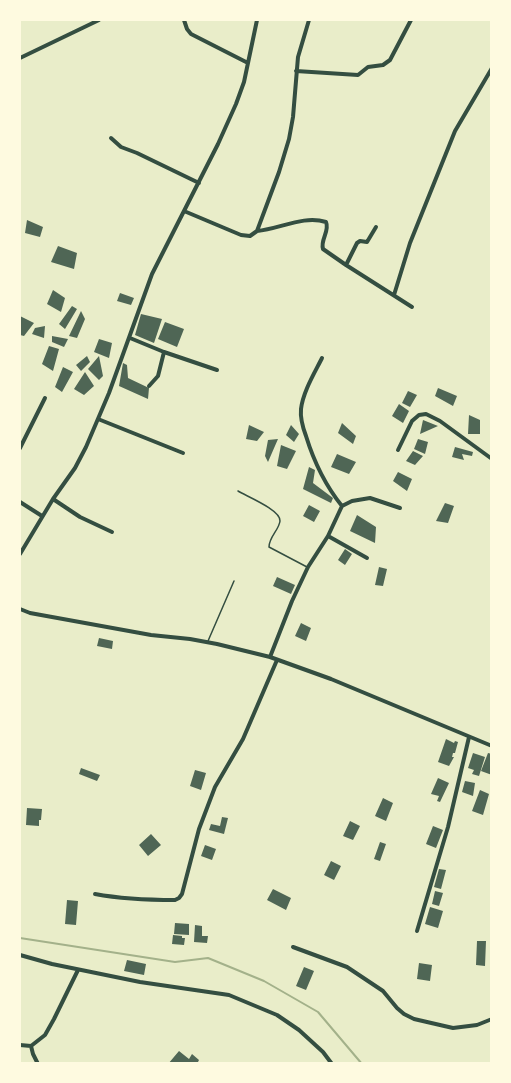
<!DOCTYPE html>
<html>
<head>
<meta charset="utf-8">
<style>
  body { margin:0 }
  #map { position:relative; width:511px; height:1083px; overflow:hidden; background:#e9edc9; font-family:"Noto Serif",serif }
  canvas { display:block }
  .frame { position:absolute; inset:0; border:21px solid #fefae0; pointer-events:none }
</style>
</head>
<body>
<div id="map">
<canvas width="511" height="1083"></canvas>
<div class="frame"></div>
</div>
<script>
const context = document.querySelector('canvas').getContext('2d');
context.lineJoin = 'round';
function strokePath(path, color, width, dash) {
  context.strokeStyle = color;
  context.lineWidth = width;
  context.lineCap = dash ? 'butt' : 'round';
  context.setLineDash(dash || []);
  context.stroke(path);
}
function fill(path, color) {
  context.fillStyle = color;
  context.fill(path, 'evenodd');
}
strokePath(new Path2D(`
  M20,938L175,962L208,958L264,981L318,1012L362,1064`), '#a3b18a', 2);
fill(new Path2D(`
  M27,220L43,227L40,237L25,233Z
  M58,246L77,253L74,269L51,262Z
  M53,290L65,298L61,312L47,304Z
  M120,293L134,298L131,305L117,301Z
  M72,306L77,309L65,329L59,324Z
  M81,311L85,319L77,338L69,336Z
  M141,314L162,319L154,343L135,335Z
  M20,316L34,323L24,336L20,335Z
  M165,322L184,329L177,347L158,339Z
  M45,326L44,338L32,334L35,328Z
  M52,336L68,339L64,347L52,342Z
  M99,339L112,343L109,358L94,352Z
  M49,346L59,349L53,371L42,364Z
  M87,356L90,362L81,371L76,365Z
  M99,356L103,376L99,380L88,369Z
  M123,363L127,365L128,378L149,388L148,399L119,386Z
  M63,367L73,372L62,392L55,387Z
  M85,372L94,386L84,395L74,389Z
  M438,388L457,396L453,406L435,396Z
  M408,391L417,395L410,407L402,403Z
  M399,404L409,411L403,423L392,416Z
  M469,415L480,420V434H468Z
  M423,420L438,426L420,434Z
  M342,423L356,436L353,444L338,433Z
  M249,425L264,432L257,441L246,439Z
  M291,425L299,434L294,442L286,435Z
  M278,439L268,462L265,456L268,440Z
  M418,439L428,442L425,454L414,449Z
  M281,445L296,451L287,469L277,466Z
  M455,447L473,452L472,456L462,454L464,460L452,457Z
  M413,451L423,456L415,465L406,461Z
  M337,454L356,462L349,474L331,467Z
  M309,467L315,470L313,483L333,498L331,503L303,489Z
  M398,472L412,479L407,491L393,481Z
  M445,503L454,506L448,523L436,521Z
  M309,505L320,511L314,522L303,516Z
  M357,515L376,527L375,543L350,531Z
  M345,549L352,554L345,565L338,560Z
  M379,567L387,569L383,586L375,585Z
  M277,577L295,585L291,594L273,586Z
  M301,623L311,628L306,641L295,636Z
  M99,638L113,641L112,649L97,646Z
  M446,739L454,743L455,741L458,742L455,753H453L452,757H454L449,766L438,762Z
  M473,753L485,757L479,776L472,774L474,770L468,768Z
  M488,753L492,754V775L481,771Z
  M81,768L100,775L97,781L79,774Z
  M195,770L206,773L201,790L190,786Z
  M438,778L449,783L440,802L437,801L439,796L431,794Z
  M465,781L475,783L473,796L462,792Z
  M480,790L489,794L483,815L472,811Z
  M383,798L393,803L386,821L375,816Z
  M27,808L42,809L41,820H39V826L26,825Z
  M222,817L228,818L224,834L209,830L211,824L220,826Z
  M350,821L360,826L353,840L343,836Z
  M433,826L443,830L436,848L426,844Z
  M151,834L161,845L148,856L139,845Z
  M380,842L386,844L380,861L374,859Z
  M205,845L216,849L212,860L201,856Z
  M331,861L341,866L334,880L324,875Z
  M439,869L446,870L441,889L434,887Z
  M273,889L291,898L286,910L267,900Z
  M435,891L443,893L439,906L432,904Z
  M67,900L78,901L76,925L65,924Z
  M430,907L443,911L438,928L425,924Z
  M175,923L189,924V935L174,934Z
  M195,925L202,926V936H208L207,943L194,942Z
  M173,935L182,936V938H185L184,945L172,944Z
  M477,941H486L485,966L476,965Z
  M127,960L146,964L144,975L124,971Z
  M419,963L432,965L430,981L417,979Z
  M304,967L314,971L306,990L296,986Z
  M179,1051L189,1059L192,1054L199,1060L197,1064H168Z`), '#4f6655');
strokePath(new Path2D(`
  M238,491C246,496 281,510 280,521C279,530 269,537 269,547L307,567
  M208,641L234,581`), '#344e41', 1.5);
strokePath(new Path2D(`
  M184,20L187,29L191,34L248,63
  M20,58L99,20
  M296,71L358,75L368,67L383,65L390,60L411,20
  M111,138L121,147L137,153L199,183
  M184,211L241,235L250,236L257,231L279,172L289,139L293,117L298,57L309,20
  M257,231C280,229 303,215 326,222C330,231 320,240 323,249L346,265L412,307
  M346,265L357,243L360,241L367,242L376,227
  M394,295L410,243L455,131L492,68
  M130,338L164,352L217,370
  M322,358C314,374 303,392 301,409C300,419 303,428 306,436C314,462 325,485 342,506
  M149,386L158,376L164,352
  M98,419L183,453
  M20,448L45,398
  M398,450L412,421L419,415L426,414L440,421L492,459
  M53,499L80,517L112,532
  M20,502L42,516
  M328,536L367,558
  M20,554L53,499L75,468L86,447L109,393L152,274L218,144L236,104L244,82L257,20
  M20,609L30,613L151,635L190,639L217,644L270,657L331,679L492,746
  M270,657L292,601L308,567L328,536L342,506L352,501L370,498L400,508
  M95,894C122,899 148,900 175,900L179,898L182,894L199,829L215,787L243,739L277,660
  M417,931L448,827L469,737
  M293,947L347,967L383,991L397,1008L404,1014L414,1019L453,1028L477,1025L492,1019
  M20,955L52,964L140,982L229,995L277,1015L299,1030L323,1052L332,1064
  M20,1045L31,1046L45,1035L54,1019L78,970
  M31,1046L33,1054L38,1064`), '#344e41', 4);
</script>
</body>
</html>
